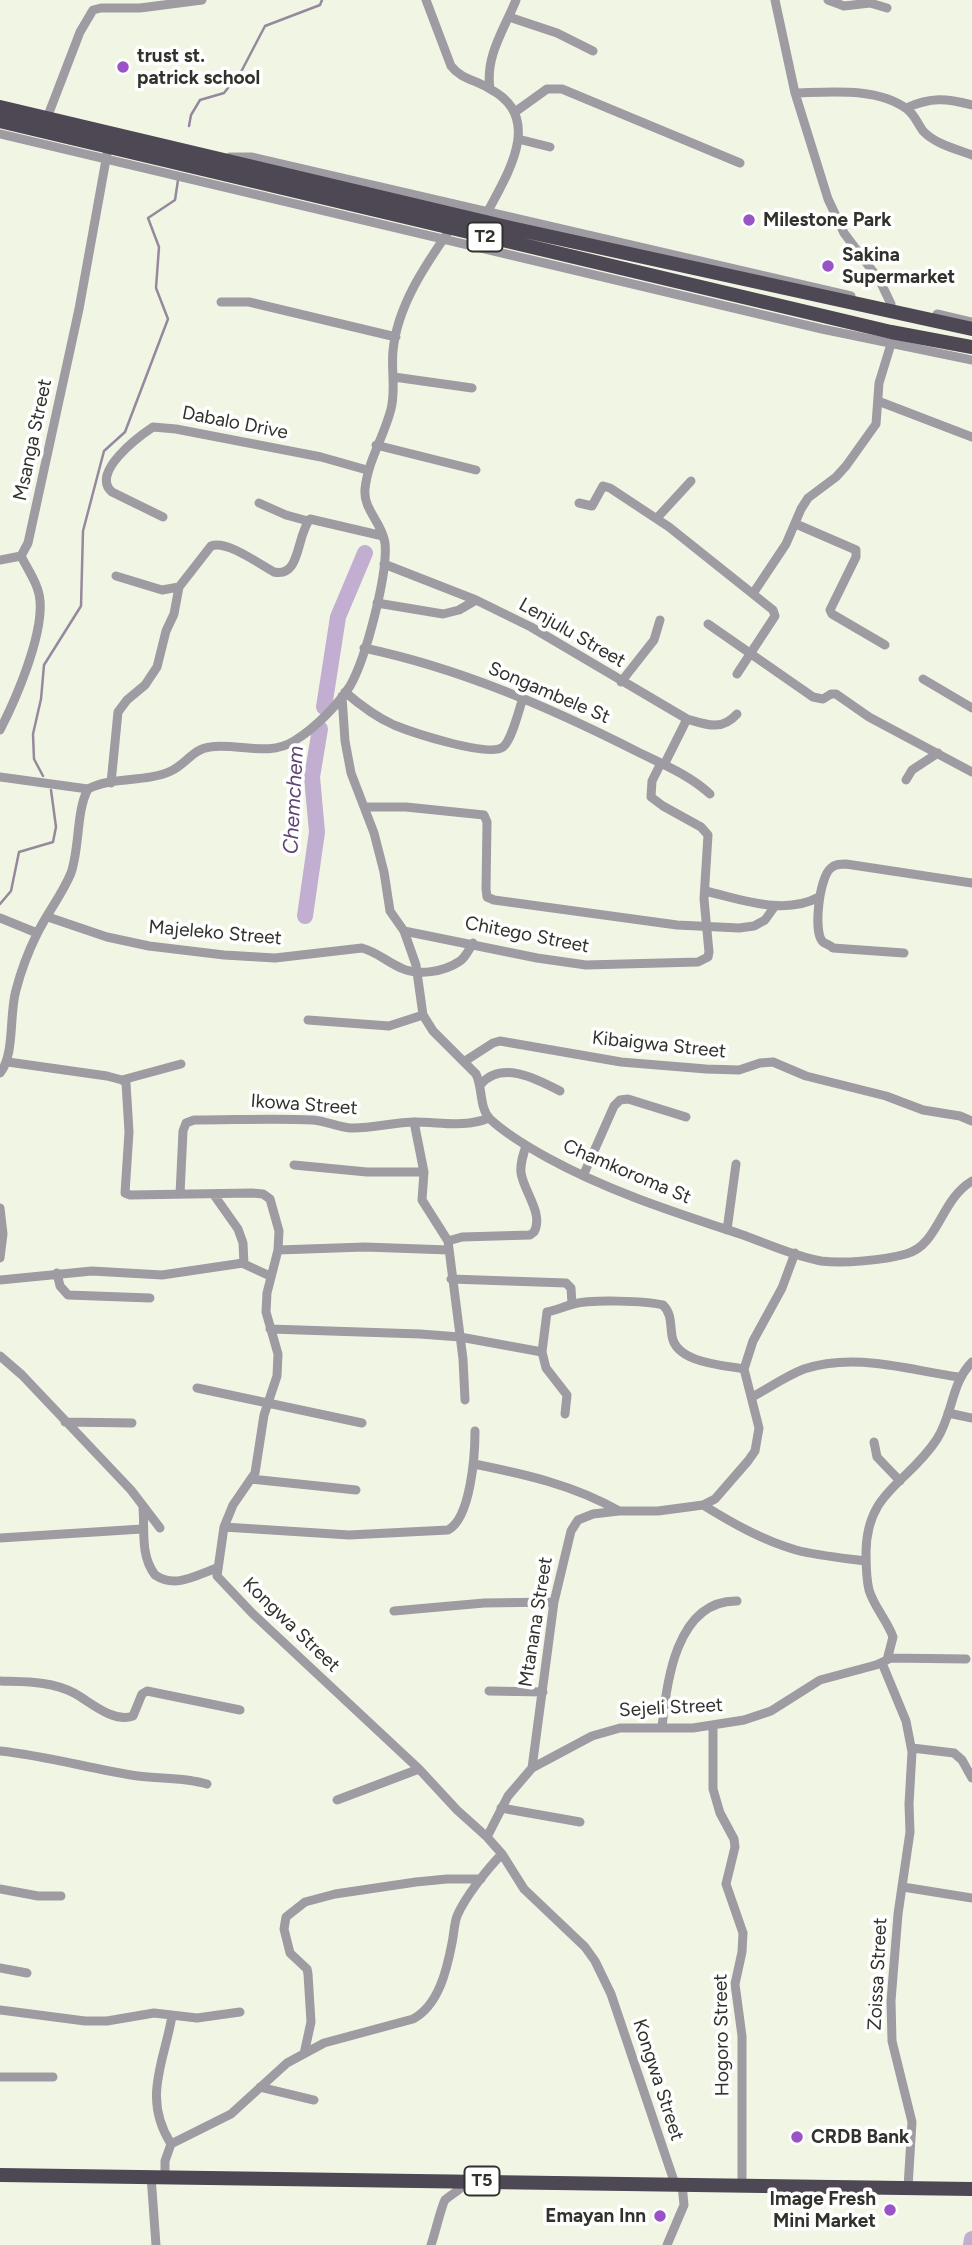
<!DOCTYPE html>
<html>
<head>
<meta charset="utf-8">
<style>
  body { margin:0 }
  canvas { display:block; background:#f1f6e4 }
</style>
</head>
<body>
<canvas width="972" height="2245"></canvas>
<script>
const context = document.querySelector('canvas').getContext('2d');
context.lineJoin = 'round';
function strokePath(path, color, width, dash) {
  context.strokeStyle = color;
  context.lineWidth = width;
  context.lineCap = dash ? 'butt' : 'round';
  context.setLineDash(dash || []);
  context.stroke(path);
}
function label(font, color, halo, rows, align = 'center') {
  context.font = font + ' Figtree,sans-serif';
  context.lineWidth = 7;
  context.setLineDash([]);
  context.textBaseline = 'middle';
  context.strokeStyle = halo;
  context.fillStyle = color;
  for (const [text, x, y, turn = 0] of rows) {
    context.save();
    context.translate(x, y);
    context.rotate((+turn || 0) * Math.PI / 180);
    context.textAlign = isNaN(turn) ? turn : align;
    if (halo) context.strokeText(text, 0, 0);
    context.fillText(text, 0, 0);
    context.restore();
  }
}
strokePath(new Path2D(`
  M189,126L191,115L200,100L224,93L242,70L265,26L320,5L322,0
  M43,776L34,759L33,734L41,699L44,665L81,606L83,531L104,451L125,432L168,319L156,288L159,247L148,218L175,200L178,180
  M0,904L11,891L19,852L53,842L56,827L51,790`), '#96899e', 2.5);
strokePath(new Path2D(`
  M324,707L338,617L365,553
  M305,916L317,832L312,777L320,729
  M971,2245L972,2239`), '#c1aed0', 16);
strokePath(new Path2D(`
  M426,0L451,66C461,79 476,80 490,89
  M775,0L795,93L828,199L844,233L880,281L891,304
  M828,0L844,6L870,3L887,8
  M509,17L557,33L593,51
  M795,93C830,92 877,87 907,109C914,114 918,124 923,131C935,144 956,149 972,155
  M906,108C931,97 946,98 972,105
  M515,112L547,89H562L740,163
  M47,118L80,32L93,10L101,8H140L202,0
  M0,134L822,329L972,360
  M518,139L550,147
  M230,157H251L851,296
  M488,211C508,173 544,117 490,89C485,56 504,30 516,0
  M221,302H249L396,337
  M937,314L972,322
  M394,377L472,388
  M878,401L972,437
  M376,445L476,470
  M259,503L286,515L308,521
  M579,503L592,506L603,486L610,488L669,527L773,610L775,616L737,674
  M163,517L112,492C90,473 138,437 153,427L176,429L321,457L367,470
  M657,518L691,481
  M796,524L856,550V557L830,610L832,614L885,645
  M21,556L28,543L79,309L107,154
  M0,560L21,556
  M384,564L476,600L531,627L687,719C707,725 722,731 737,714
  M116,576L162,590L179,587
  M754,592L786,544L801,509L808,498L836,477L846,466L876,424L879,383L891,344
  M377,603L443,614L459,610L476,600
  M708,624L813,697L823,699L831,694H836L869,717L972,772
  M364,648C459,668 549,707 636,751C662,764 688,774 710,794
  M923,679L972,708
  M621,682L654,640L660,620
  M345,692C360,705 376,717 394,725C411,732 489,758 503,747C512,740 519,709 523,698
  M342,696L345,741L351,773L374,833L384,872L390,911L404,931L416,965L423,1015L433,1031L476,1074C483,1088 479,1108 490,1119C507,1135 528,1147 548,1158C608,1191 674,1212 740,1234C766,1243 793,1256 821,1261C843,1264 884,1260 906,1254C939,1245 940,1200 972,1181
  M0,730C16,699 43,636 40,601C39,585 28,570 21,556
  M664,765L687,719
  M0,777L88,789
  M906,780L912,770L938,753
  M111,783L118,712L127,700L145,685L157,667L166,631L174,614L179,587L211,546C227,540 259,564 274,572C301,578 296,536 310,519L383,536
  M365,807H406L484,815L487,822L486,889L487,897L494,900L677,925L739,928L754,926L765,920L775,906
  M705,891C741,899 784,916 819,897
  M48,917L107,937L149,946L224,955L275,958L362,948C377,952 387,962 401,968C418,976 444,972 460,961C466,957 469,949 473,943
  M0,918L37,933
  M404,931L537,958L586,965L698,962L708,957L709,952L704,899L708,835L701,827L663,806L651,797L652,781L661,763
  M904,953L833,948C833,947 824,943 823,942C813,933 819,877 831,868C835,864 841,864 846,864L972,883
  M308,1020L389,1026L423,1015
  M465,1061L493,1043L500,1041L621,1062L706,1069L739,1070L760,1063L773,1062L806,1076L886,1096L923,1110L960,1116L972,1121
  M8,1062L107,1076L122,1080L126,1083L129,1132L125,1193L130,1195L252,1193L263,1194L270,1199L279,1231L278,1250L267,1293L266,1312L278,1354L277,1376L264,1415L255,1473L233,1505L224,1527L217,1576L252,1613L419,1769L457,1810L487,1837L502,1854L524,1889L585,1947L595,1961L611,1994L675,2184
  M0,1073C15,1055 9,1014 16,990C21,971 28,952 37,934C47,913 62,895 71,873C80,847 76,811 88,789C113,776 145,783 171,771C186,764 193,749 210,747C237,743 269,757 294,741C314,729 337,706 350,686C366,658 388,574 385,543C382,522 363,510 365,489C368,460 384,437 391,409C396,390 391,370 393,351C397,306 426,264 451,228
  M122,1080L181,1064
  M481,1084C502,1060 537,1079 560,1091
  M414,1122L424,1172L422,1200L448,1241
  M294,1165L367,1172H424
  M583,1176L614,1106L620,1100L628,1099L686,1117
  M180,1194L183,1131L186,1123L194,1120C234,1120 273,1118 313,1120C326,1121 338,1127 350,1128C372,1129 393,1122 415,1122C441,1122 464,1128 489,1118
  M214,1195L238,1229L243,1243L244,1264L270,1276
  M0,1208L3,1234L0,1258
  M727,1230L736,1164
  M278,1250L365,1247L449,1250
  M57,1273L60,1286L68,1295L150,1298
  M451,1279L566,1283L571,1288L572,1304
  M0,1280L92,1271L162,1275L243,1263
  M270,1329L420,1334L460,1337L542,1352
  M0,1356L22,1375L131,1490L160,1528
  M197,1388L362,1423
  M752,1397C769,1388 786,1376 804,1369C855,1352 908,1370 959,1377
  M465,1400L463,1359L448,1241L462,1237L530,1235L534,1232C544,1214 524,1192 521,1173C520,1164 523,1155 526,1146
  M948,1413L972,1418
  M565,1414L567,1395L546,1368L542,1352L547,1312C557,1310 565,1306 574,1304C591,1299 646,1301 663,1305C672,1314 670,1324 672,1336C676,1363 723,1365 744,1369
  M65,1422L132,1423
  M874,1442L877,1457L900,1481
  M474,1464C524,1474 574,1485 619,1511
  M251,1479L356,1490
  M703,1505C732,1523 762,1540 796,1550C819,1556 843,1558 866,1561
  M143,1508C145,1531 140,1555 155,1575C176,1589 196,1575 217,1568
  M224,1527L349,1535L448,1530C471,1518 475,1454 475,1431
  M0,1538L142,1529
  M394,1611L484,1603L554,1602
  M888,1658L966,1659
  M882,1663L906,1721L912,1752L909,1804L910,1832L898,1914L891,2001L892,2041L912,2122L908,2187
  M0,1681C26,1682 51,1681 74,1693C92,1703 113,1723 133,1716L142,1694L147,1691L240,1710
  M489,1691L543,1692
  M713,1726V1789L720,1813L734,1839L735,1847L726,1884L743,1933L742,1952L735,1984L742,2036V2185
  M662,1728C666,1684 676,1600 737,1601
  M912,1748L954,1753L962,1760L972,1778
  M0,1751C48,1756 91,1769 138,1776C161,1779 184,1777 207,1784
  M532,1768L554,1602L571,1531L578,1520L593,1514L619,1511H658L703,1505L715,1499L748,1461L755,1451L759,1428L744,1369L753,1341L782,1288L795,1253
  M337,1800L419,1769
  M501,1808L580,1822
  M487,1837L508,1796L532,1768L592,1736L620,1728H693L744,1720L771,1711L820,1680L876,1665L887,1660L893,1637C887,1620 874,1607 869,1590C866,1578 866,1564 866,1552C867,1490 908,1484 937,1439C953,1414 951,1383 972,1362
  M903,1887L972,1898
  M0,1889L38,1896H61
  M0,1968L27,1973
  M0,2010L85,2021H107L154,2013L197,2018L240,2012
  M304,2054L311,2022L308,1974L307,1969L290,1953L284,1929L286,1917L305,1902L335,1894L416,1882L447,1879H481
  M0,2077H53
  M260,2087L314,2100
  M171,2144C142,2098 164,2063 172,2016
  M151,2176L156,2245
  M165,2176V2161L171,2144L231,2114L287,2063L324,2043L413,2019C439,2005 447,1969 452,1943C454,1934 454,1924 457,1916C465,1897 488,1868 502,1854
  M431,2245C434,2237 442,2204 445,2200C453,2193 461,2190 467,2181
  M667,2245L684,2205L682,2184`), '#9f9ba2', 9);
strokePath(new Path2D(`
  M0,107L511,228L972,329
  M0,121L891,332L972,347
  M0,2175L972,2189`), '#4e4754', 14);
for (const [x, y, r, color] of [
  [123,67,7,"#9953c7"],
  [749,220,7,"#9953c7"],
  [828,266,7,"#9953c7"],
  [797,2137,7,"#9953c7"],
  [890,2210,7,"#9953c7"],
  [660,2216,7,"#9953c7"]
]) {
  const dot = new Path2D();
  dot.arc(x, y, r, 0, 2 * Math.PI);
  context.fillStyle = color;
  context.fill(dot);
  strokePath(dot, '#fff', 2.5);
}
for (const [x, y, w] of [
  [485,237,35],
  [482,2181,35]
]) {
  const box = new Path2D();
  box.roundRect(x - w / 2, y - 14.5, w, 29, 5);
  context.fillStyle = '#fff';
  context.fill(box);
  strokePath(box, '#30322b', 2);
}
label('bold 18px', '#30322b', null, [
  ["T2",485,237],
  ["T5",482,2181]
]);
label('bold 19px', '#30322b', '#fff', [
  ["trust st.",137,56],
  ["patrick school",137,78],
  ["Milestone Park",763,220],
  ["Sakina",842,255],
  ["Supermarket",842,277],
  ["CRDB Bank",811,2137],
  ["Image Fresh",876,2199,"right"],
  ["Mini Market",876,2221,"right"],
  ["Emayan Inn",646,2216,"right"]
], 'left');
label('19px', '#30322b', '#fff', [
  ["Dabalo Drive",235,423,11],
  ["Msanga Street",33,440,-78],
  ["Lenjulu Street",572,633,30],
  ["Songambele St",549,693,23],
  ["Majeleko Street",215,933,5],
  ["Chitego Street",527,935,11],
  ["Kibaigwa Street",659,1045,6],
  ["Ikowa Street",304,1105,4],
  ["Chamkoroma St",627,1172,23],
  ["Mtanana Street",536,1622,-81],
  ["Kongwa Street",291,1625,44],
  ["Sejeli Street",671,1708,-3],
  ["Zoissa Street",878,1974,-87],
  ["Hogoro Street",722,2035,-91],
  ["Kongwa Street",658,2080,72]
]);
label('italic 21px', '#604574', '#fff', [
  ["Chemchem",294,800,-87]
]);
</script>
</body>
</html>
